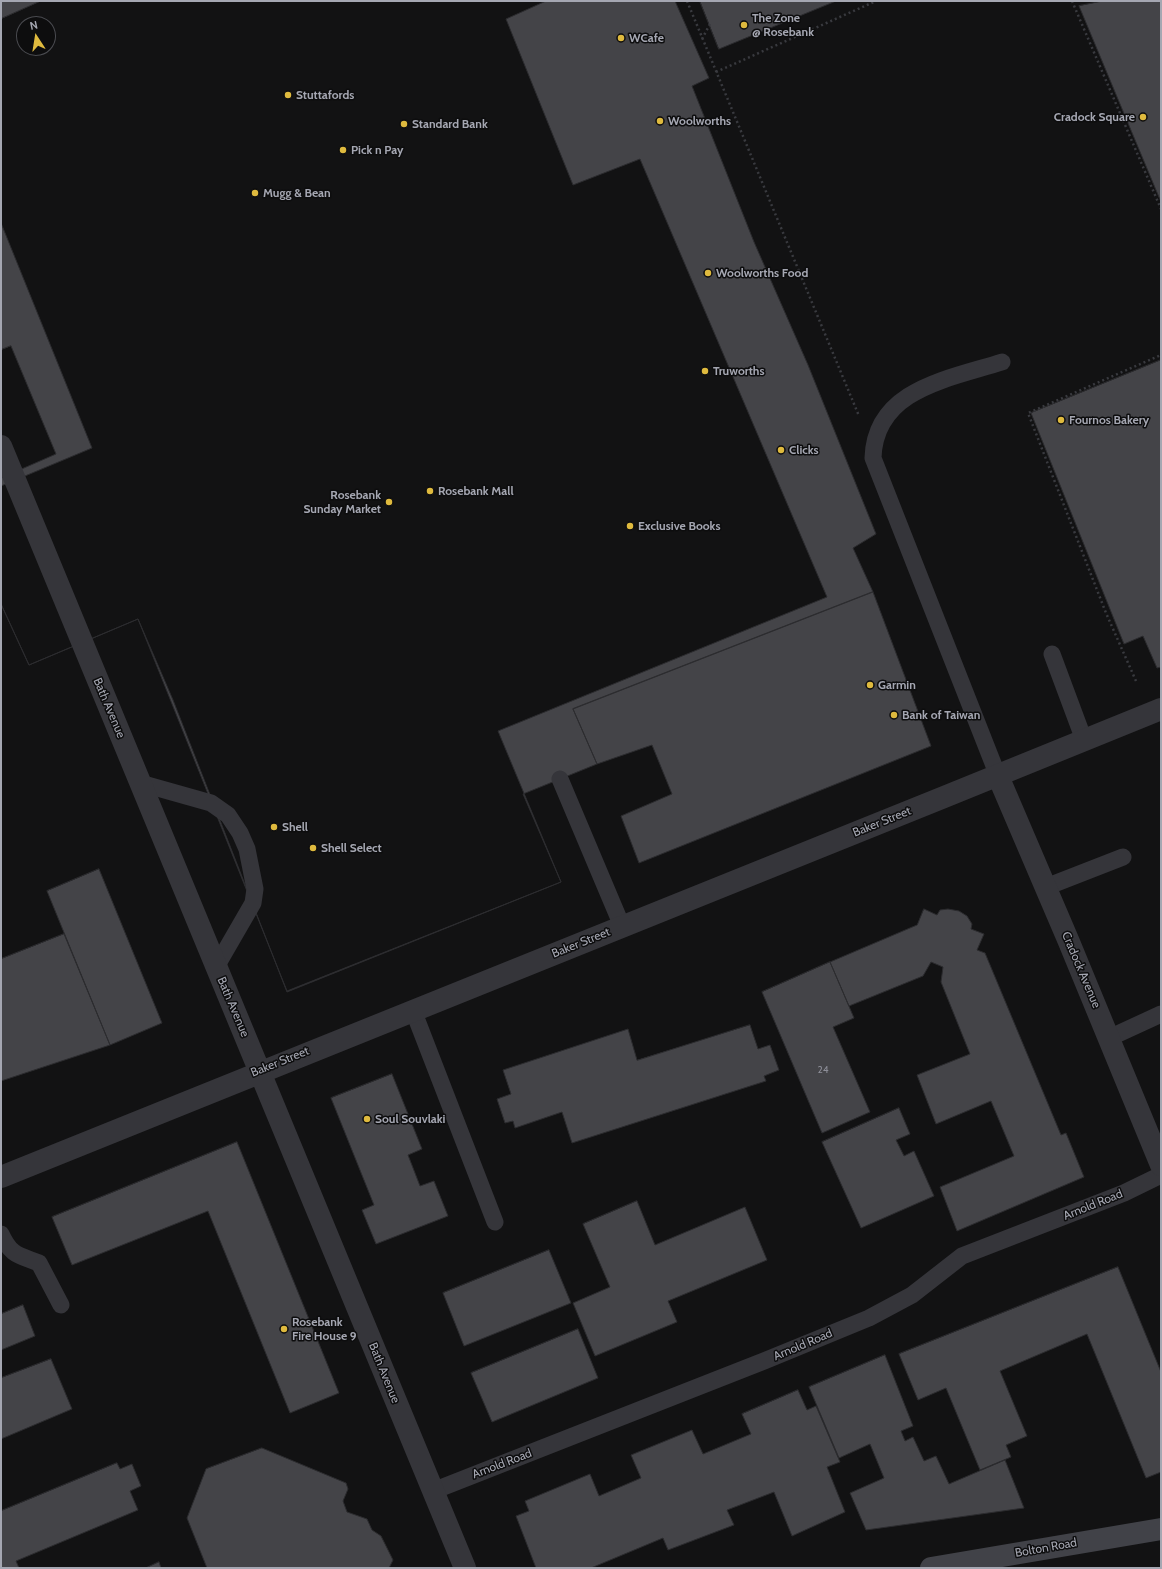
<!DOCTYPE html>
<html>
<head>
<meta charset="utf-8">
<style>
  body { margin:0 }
  #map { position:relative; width:1162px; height:1569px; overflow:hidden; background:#121213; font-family:Cabin,sans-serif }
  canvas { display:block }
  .frame { position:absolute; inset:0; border:2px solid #a5a7b2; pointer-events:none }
  .north { position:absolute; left:16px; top:16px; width:40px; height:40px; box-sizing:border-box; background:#0d0d0e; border:1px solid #4a4b50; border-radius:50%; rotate:348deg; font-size:11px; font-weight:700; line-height:16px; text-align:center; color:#a5a7b2 }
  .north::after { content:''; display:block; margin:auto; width:14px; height:18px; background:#dfba3e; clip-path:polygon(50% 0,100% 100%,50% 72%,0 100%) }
</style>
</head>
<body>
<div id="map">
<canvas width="1162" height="1569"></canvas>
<div class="frame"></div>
<div class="north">N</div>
</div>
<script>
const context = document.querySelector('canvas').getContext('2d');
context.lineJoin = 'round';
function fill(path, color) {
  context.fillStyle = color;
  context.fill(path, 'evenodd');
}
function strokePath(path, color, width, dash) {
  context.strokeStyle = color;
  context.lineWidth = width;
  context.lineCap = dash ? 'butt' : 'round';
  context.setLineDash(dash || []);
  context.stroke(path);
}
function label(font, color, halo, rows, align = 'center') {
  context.font = font + ' Cabin,sans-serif';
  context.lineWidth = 3;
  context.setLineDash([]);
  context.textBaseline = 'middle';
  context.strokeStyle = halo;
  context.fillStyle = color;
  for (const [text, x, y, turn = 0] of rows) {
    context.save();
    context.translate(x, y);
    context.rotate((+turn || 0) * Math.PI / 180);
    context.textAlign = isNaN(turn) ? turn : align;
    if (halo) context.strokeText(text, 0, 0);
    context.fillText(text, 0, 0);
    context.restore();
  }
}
const building = new Path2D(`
  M1,1H675L709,78L692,86L754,242L808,365L876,534L853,548L873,592L573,709L597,764L523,794L561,882L287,992L173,700L138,619L29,665L1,604ZM24,24H48V48H24Z
  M41,1H546L506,19L573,185L640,159L827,597L498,731L561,882L287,991L138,619L29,665L1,604V486L92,448L1,223V19ZM24,24H48V48H24Z
  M700,1H836L719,49Z
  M1103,1H1161V202L1079,6Z
  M11,346L56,454L1,478V350Z
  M1161,360V667L1157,668L1143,636L1124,644L1031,413Z
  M873,592L931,746L639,863L621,816L672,794L652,745L597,764L573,709Z
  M99,869L162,1023L110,1045L47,891Z
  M924,909L937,915L940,910L948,909L959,911L967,916L972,924L971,929L984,934L977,950L985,953L1061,1135L1066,1133L1084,1177L957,1231L940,1187L1014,1156L991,1101L936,1124L917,1075L970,1054L941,982L943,967L931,962L923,976L849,1006L830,962L917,925Z
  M64,934L110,1045L1,1081V959Z
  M830,962L854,1018L833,1027L870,1112L822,1133L762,992Z
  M750,1025L758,1049L770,1045L779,1070L764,1076L766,1081L572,1143L562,1112L515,1128L513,1121L505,1123L497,1099L511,1094L503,1070L628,1029L637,1060Z
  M392,1074L422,1149L408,1155L420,1186L434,1181L448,1216L376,1244L362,1210L374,1205L331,1098Z
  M899,1108L910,1134L896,1140L904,1156L914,1151L934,1196L861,1228L822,1142Z
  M237,1142L339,1393L290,1413L208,1211L72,1265L52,1217Z
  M637,1201L655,1245L745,1207L767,1260L668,1301L677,1322L595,1356L573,1303L610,1287L583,1224Z
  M549,1250L571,1303L464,1346L443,1293Z
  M1118,1267L1161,1372V1472L1146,1478L1087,1334L1000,1371L1027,1436L1006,1445L1011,1457L980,1470L946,1388L918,1400L899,1354Z
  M23,1305L35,1336L1,1350V1314Z
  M578,1329L598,1378L492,1422L471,1373Z
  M885,1355L913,1426L901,1431L905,1441L913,1437L924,1461L936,1456L949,1484L1005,1460L1024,1508L866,1530L850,1493L884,1478L870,1444L839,1458L809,1387Z
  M51,1359L72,1409L1,1439V1378Z
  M798,1390L807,1410L816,1406L840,1462L827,1467L845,1512L792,1536L774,1492L727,1510L734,1525L668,1550L663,1538L591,1568H536L516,1516L529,1511L525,1501L590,1474L599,1496L641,1478L631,1455L692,1430L703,1454L751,1434L742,1414Z
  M262,1448L346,1483L348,1489L343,1501L347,1512L367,1519L372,1530L381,1536L393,1560L389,1568H207L187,1518L206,1469Z
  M117,1463L120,1469L132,1464L141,1486L130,1491L138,1510L16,1561L19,1568H1V1511Z
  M159,1562L161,1568H146Z`);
fill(building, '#444448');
strokePath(building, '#2c2c2f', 1);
strokePath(new Path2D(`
  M687,1L859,416
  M1072,1L1161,209
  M702,39L710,24
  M716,72L876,1
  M1136,681L1106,613L1028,413L1161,355`), '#393a3f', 2.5, [2, 3]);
strokePath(new Path2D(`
  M1052,654L1084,740
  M998,776L873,458C875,389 949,379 1002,362
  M560,779L622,926
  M140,783L211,803L228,815L240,833L247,849L255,889L253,903L216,967
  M1046,887L1123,857
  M413,1010L495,1222
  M1109,1038L1161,1014
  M1,1234C11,1256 19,1255 39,1263L61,1305
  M433,1491L764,1361L869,1318L912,1295L962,1256L1124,1193L1161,1175`), '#35353a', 17);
strokePath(new Path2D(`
  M1,446L465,1568
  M998,776L1069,942L1161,1165
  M1,1177C386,1018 775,867 1161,709`), '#35353a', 22);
strokePath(new Path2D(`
  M931,1568L1161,1529`), '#414248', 22);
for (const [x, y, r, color] of [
  [744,25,4,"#dfba3e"],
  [621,38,4,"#dfba3e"],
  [288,95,4,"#dfba3e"],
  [1143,117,4,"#dfba3e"],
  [660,121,4,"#dfba3e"],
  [404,124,4,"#dfba3e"],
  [343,150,4,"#dfba3e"],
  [255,193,4,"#dfba3e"],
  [708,273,4,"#dfba3e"],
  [705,371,4,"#dfba3e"],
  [1061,420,4,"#dfba3e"],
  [781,450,4,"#dfba3e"],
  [430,491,4,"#dfba3e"],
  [389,502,4,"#dfba3e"],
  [630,526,4,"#dfba3e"],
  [870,685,4,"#dfba3e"],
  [894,715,4,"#dfba3e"],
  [274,827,4,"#dfba3e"],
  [313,848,4,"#dfba3e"],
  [367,1119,4,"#dfba3e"],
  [284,1329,4,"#dfba3e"]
]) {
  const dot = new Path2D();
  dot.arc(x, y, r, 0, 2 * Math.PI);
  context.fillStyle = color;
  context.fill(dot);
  strokePath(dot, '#0d0d0e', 1.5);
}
label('10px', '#8d8e98', null, [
  ["24",823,1070]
]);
label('bold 12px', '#a5a7b2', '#0d0d0e', [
  ["The Zone",752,18],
  ["@ Rosebank",752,32],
  ["WCafe",629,38],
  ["Stuttafords",296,95],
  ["Cradock Square",1135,117,"right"],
  ["Woolworths",668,121],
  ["Standard Bank",412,124],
  ["Pick n Pay",351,150],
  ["Mugg & Bean",263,193],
  ["Woolworths Food",716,273],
  ["Truworths",713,371],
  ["Fournos Bakery",1069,420],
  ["Clicks",789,450],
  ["Rosebank Mall",438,491],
  ["Rosebank",381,495,"right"],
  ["Sunday Market",381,509,"right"],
  ["Exclusive Books",638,526],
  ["Garmin",878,685],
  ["Bank of Taiwan",902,715],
  ["Shell",282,827],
  ["Shell Select",321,848],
  ["Soul Souvlaki",375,1119],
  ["Rosebank",292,1322],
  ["Fire House 9",292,1336]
], 'left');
label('12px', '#a5a7b2', '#0d0d0e', [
  ["Bath Avenue",109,708,67],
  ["Baker Street",882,822,-22],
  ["Baker Street",581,943,-22],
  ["Cradock Avenue",1081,970,67],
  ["Bath Avenue",233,1007,67],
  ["Baker Street",280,1062,-22],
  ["Arnold Road",1093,1205,-22],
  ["Arnold Road",803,1345,-23],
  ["Bath Avenue",384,1373,68],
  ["Arnold Road",502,1464,-21],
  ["Bolton Road",1046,1548,-10]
]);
</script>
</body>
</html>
